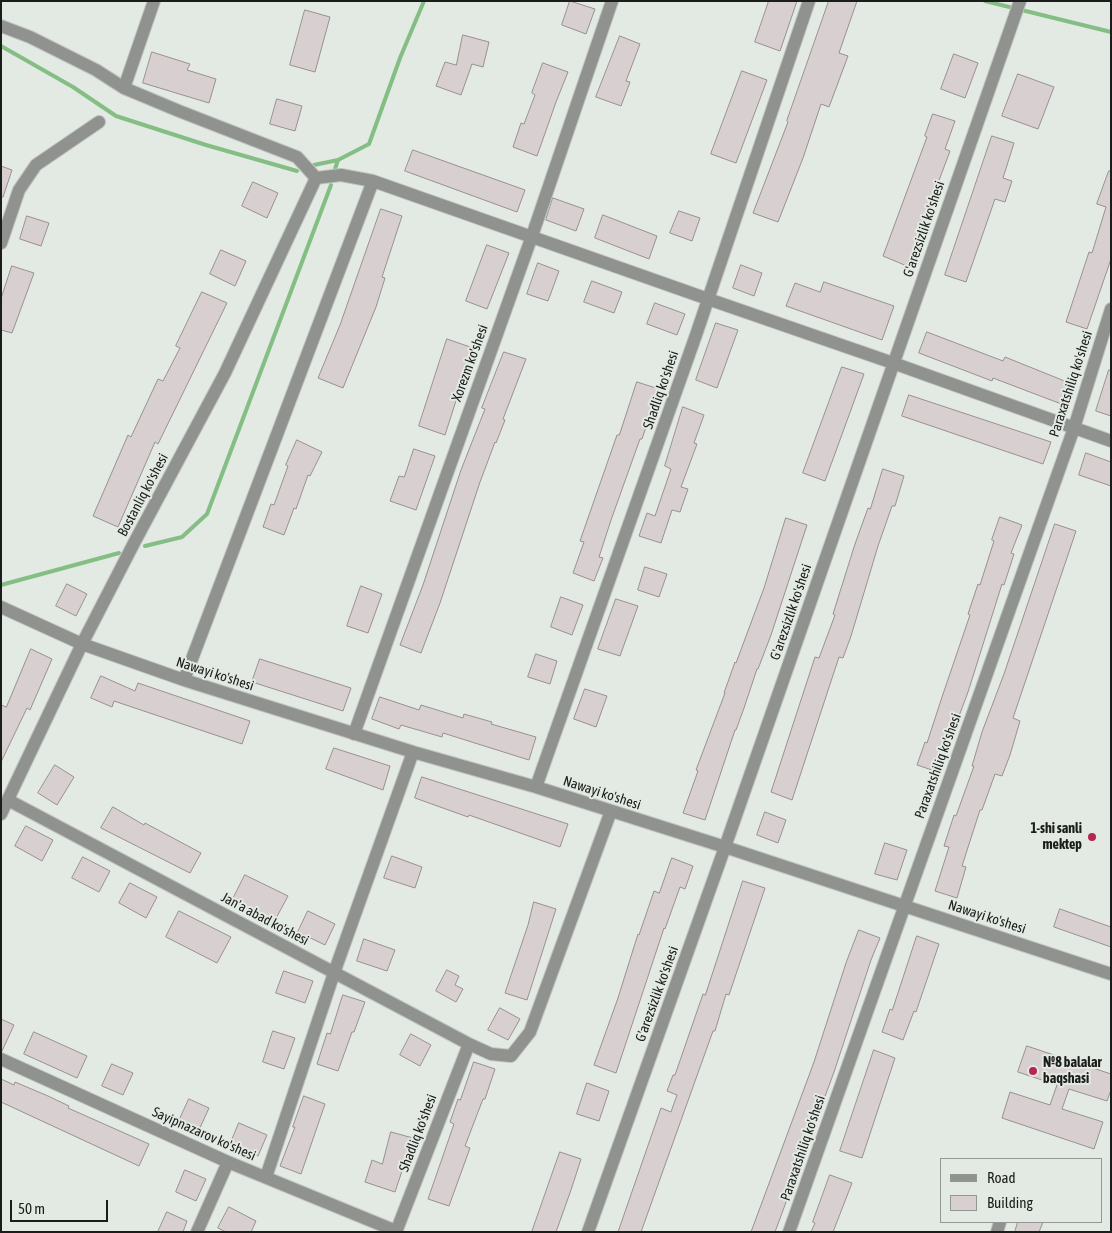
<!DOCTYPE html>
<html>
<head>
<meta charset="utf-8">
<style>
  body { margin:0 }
  #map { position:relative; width:1112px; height:1233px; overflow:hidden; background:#e3e9e3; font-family:"Asap Condensed",sans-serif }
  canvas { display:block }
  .frame { position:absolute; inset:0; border:2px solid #1b1d1b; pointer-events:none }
  .legend { position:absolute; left:940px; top:1158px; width:162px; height:65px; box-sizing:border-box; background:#e3e9e3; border:1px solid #939793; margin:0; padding:6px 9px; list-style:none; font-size:15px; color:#1b1d1b }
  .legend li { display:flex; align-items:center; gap:10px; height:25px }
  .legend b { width:25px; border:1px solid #939793 }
  .scale { position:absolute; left:10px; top:1200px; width:98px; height:22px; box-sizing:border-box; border:2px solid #1b1d1b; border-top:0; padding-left:6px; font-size:15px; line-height:18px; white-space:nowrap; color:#1b1d1b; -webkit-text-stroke:4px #e3e9e3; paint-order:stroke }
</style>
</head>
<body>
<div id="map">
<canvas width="1112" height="1233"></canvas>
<div class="frame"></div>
<ul class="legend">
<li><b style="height:6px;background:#909290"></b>Road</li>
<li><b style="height:14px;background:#d7cfd0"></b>Building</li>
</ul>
<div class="scale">50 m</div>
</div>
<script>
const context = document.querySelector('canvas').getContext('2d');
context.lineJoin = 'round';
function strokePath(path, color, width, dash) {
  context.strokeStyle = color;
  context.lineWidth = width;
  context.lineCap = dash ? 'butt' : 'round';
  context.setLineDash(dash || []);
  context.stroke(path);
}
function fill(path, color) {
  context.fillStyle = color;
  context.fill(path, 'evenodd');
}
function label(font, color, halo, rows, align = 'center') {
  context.font = font + ' "Asap Condensed",sans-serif';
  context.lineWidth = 4;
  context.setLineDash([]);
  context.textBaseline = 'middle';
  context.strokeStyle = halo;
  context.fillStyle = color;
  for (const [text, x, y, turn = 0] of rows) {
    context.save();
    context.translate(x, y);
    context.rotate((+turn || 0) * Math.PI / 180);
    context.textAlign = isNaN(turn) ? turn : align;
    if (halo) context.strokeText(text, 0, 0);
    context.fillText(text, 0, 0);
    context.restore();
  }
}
strokePath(new Path2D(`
  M985,1L1111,32
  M1,46L73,87L116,116L206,145L297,171
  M314,165L338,160L369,144L400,58L424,1
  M335,169L338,160
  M145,546L182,537L207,514L331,185
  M1,585L119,553`), '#85be84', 4);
const building = new Path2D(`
  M570,1L595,9L586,34L562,25Z
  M769,1H797L780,51L755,42Z
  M829,1H857L839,53L848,56L829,107L821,104L803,158L778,222L753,213L788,122L787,121Z
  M305,10L330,17L315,72L290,65Z
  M463,35L489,42L483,67L472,64L461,95L436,86L445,62L456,65Z
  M620,36L640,44L626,81L630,82L621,106L596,97Z
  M152,52L190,64L187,70L216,79L209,103L143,83Z
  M954,54L978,63L965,98L941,89Z
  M543,63L568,72L556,102L537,156L513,147L521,123L524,124L535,95L532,93Z
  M742,71L767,80L736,163L711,154Z
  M1018,74L1054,87L1038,129L1002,116Z
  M277,99L302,106L295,131L270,124Z
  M933,114L955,121L945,149L950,151L907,266L883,256L927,137L925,136Z
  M992,136L1014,143L1003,178L1012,181L1005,202L995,199L966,282L945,275Z
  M413,150L525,190L517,212L405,171Z
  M1,166L12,170L3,197H1Z
  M1109,171H1111V259L1087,329L1066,322L1089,252L1092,253L1106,207L1097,204Z
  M253,182L278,193L267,218L242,206Z
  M553,198L584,209L576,231L546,220Z
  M381,209L402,216L382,277L385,278L376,307L343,388L318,378L340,325Z
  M679,211L700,218L692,241L670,233Z
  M603,215L657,236L649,259L595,238Z
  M27,216L49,223L41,246L20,239Z
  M487,245L509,253L487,309L466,301Z
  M221,250L246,261L235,286L210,274Z
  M538,263L559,271L548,301L527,294Z
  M741,265L762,273L754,296L733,288Z
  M12,266L34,273L12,333L1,330V299Z
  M592,281L622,292L614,313L584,302Z
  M824,282L894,306L882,340L786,306L795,283L820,292Z
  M202,292L227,303L158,444L155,442L118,527L93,516L128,435L131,437L158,379L163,381L180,348L176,346Z
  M655,303L685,314L677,335L647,324Z
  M716,323L738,330L717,388L696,380Z
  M927,332L1003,361L1005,357L1072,384L1064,405L993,378L992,381L919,353Z
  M447,339L473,348L445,435L419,426Z
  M504,352L526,359L503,419L505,420L496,443L495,442L480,482L440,603L421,653L400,645L423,585L461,470L485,409L482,408Z
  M842,367L864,374L825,481L803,473Z
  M1109,370L1111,371V416L1096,411Z
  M637,382L659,389L642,439H640L611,520L599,557L603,558L594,581L573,573L584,542L580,541L588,518L617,435H619Z
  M909,395L1051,442L1043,464L902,416Z
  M683,407L704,415L694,443L697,444L681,487L688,489L680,512L672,510L661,543L639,536L647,513L655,516L671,469L665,466Z
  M297,440L322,452L310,476L308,475L296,509L294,508L284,535L263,527L271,504L274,505L288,466L286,465Z
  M414,449L435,456L416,510L390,501L399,476L404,477Z
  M1086,453L1111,462V486L1079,475Z
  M883,469L904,476L895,506H892L878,546L851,636L843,658L839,657L792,800L771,792L815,657L819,658L835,615L833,614L855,544L868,508L870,509Z
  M1000,517L1022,525L1011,553L1014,554L1004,585L1002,584L968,692L938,772L917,765L925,742L927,743L942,697L970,615L968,614L978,584L980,585L994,541L992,540Z
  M786,518L807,525L771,635L758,669H757L744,708L736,730H735L705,820L683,813L698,771L696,770L725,693H724L735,662L736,663L764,588Z
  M1055,524L1076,531L1013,718L1020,721L1010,755L1002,776L995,774L982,810H980L962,866L966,867L957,898L935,891L949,847L944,846L954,815L956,816L974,766H972L982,732L1004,674Z
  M645,567L667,574L659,597L638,590Z
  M67,584L87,594L76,616L56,606Z
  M361,586L382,594L368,633L347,626Z
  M561,597L583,605L572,635L551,627Z
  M616,599L638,606L620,656L598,649Z
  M31,649L52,659L30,710L27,708L1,762V705L6,707Z
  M536,654L557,661L550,684L528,677Z
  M260,659L351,688L343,711L252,682Z
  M101,676L135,691L138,683L250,721L242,744L114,701L112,707L91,698Z
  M585,689L607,696L596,727L574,719Z
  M380,697L419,710L421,705L463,718L464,714L492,722L491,724L536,737L529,760L443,733L442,737L401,725L399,729L372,719Z
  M334,748L390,766L383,790L326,769Z
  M55,765L74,777L57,805L38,793Z
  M422,777L568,824L560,847L469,815L468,817L415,798Z
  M113,807L144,825L145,823L201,853L190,873L101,828Z
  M765,812L786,820L778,843L757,835Z
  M26,826L53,840L42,861L15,846Z
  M885,843L907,850L897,880L875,874Z
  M392,856L422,867L415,888L384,878Z
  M83,857L110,871L99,892L72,878Z
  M672,858L693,866L685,889L680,887L665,929L664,928L616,1073L594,1065L618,998L638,934L639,935L654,891L659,893Z
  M245,875L288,896L274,922L232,901Z
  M743,881L765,888L729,995L726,994L715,1031H713L641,1232H618L661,1108L671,1112L677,1095L667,1091L673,1075H675L703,994L705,995Z
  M130,883L157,897L146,918L119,903Z
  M534,902L556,909L527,1000L505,993L528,925Z
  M1060,909L1111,927V947L1054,927Z
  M179,911L231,937L217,963L166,937Z
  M308,911L335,924L325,945L298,932Z
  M859,930L880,938L871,960L834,1072L775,1232H751L814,1062L846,963Z
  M917,936L939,944L916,1012L914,1011L903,1040L882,1032L890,1009L892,1010Z
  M364,939L395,950L387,971L357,961Z
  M447,970L459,976L455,985L463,989L456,1002L436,991Z
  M284,971L313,981L305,1003L276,993Z
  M343,995L365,1002L354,1032H352L338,1071L317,1064L327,1033L330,1034Z
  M500,1008L520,1019L508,1040L488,1030Z
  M1,1019L14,1025L2,1051H1Z
  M273,1031L295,1038L284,1069L263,1062Z
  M34,1032L87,1056L77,1078L24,1054Z
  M411,1034L431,1045L420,1066L400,1055Z
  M1027,1046L1111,1074V1090L1107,1101L1069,1089L1062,1109L1103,1122L1094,1149L1002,1118L1010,1092L1050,1105L1057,1085L1018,1072Z
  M874,1050L895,1058L862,1158L840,1151Z
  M474,1062L495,1069L485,1099H483L465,1146L470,1148L449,1206L428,1199L454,1124L450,1122L458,1099L460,1100Z
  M112,1064L133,1073L123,1095L102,1086Z
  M1,1079L14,1085L15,1082L48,1096L69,1106L68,1108L149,1144L139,1166L1,1102Z
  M587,1083L609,1091L599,1121L577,1114Z
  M304,1096L325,1104L301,1174L280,1166L295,1127H293Z
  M189,1099L209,1108L199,1130L179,1121Z
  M239,1123L267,1135L258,1156L230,1145Z
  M391,1132L413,1138L395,1192L365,1182L372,1160L382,1164Z
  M560,1152L581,1159L571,1190L556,1232H532Z
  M185,1170L206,1179L196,1201L176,1192Z
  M830,1175L852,1183L833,1232H811L815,1223L813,1222Z
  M229,1207L256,1221L251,1232H226L218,1228Z
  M167,1212L187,1221L183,1232H158Z
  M1018,1222H1043L1039,1232H1015Z`);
fill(building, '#d7cfd0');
strokePath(building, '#989091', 1);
const street = new Path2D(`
  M1,26L30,37L96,70L124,88L179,111L297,157L316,178
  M124,88L154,1
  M1,243L19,190L36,165L99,122
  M1,607L82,644L184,680L413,752L536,787L725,847L1111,974
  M184,680L373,181
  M354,734L532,236L612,1
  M536,787L696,335L809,1
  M8,800L469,1044L491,1054L511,1056L530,1032L611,811
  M1,814L82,644L134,543L225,373L316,178L341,175L373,181L708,299L893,363L1111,441
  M1,1059L228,1162L396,1231
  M266,1177L334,973L413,752
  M197,1232L228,1162
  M396,1232L469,1044
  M588,1232L725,847L1020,1
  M789,1232L1074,428L1111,309
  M997,1232L1000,1222`);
strokePath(street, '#bfc4bf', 14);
strokePath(street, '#909290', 12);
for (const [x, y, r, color] of [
  [1092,837,5,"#b62652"],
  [1033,1071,5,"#b62652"]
]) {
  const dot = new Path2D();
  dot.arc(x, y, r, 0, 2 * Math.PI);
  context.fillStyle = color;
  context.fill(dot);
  strokePath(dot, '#e3e9e3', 2);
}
label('14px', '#1b1d1b', '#e3e9e3', [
  ["G'arezsizlik ko'shesi",924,229,-71],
  ["Xorezm ko'shesi",470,363,-70],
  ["Paraxatshiliq ko'shesi",1071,384,-72],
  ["Shadliq ko'shesi",661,390,-71],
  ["Bostanliq ko'shesi",143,495,-62],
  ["G'arezsizlik ko'shesi",791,612,-71],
  ["Nawayi ko'shesi",215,674,18],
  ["Paraxatshiliq ko'shesi",938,766,-70],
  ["Nawayi ko'shesi",602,793,18],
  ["Nawayi ko'shesi",987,917,18],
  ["Jan'a abad ko'shesi",265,919,28],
  ["G'arezsizlik ko'shesi",657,994,-70],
  ["Shadliq ko'shesi",418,1133,-69],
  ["Sayipnazarov ko'shesi",204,1134,24],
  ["Paraxatshiliq ko'shesi",803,1148,-71]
]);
label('bold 14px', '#1b1d1b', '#e3e9e3', [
  ["1-shi sanli",1082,829],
  ["mektep",1082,845],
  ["№8 balalar",1043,1063,"left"],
  ["baqshasi",1043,1079,"left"]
], 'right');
</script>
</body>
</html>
